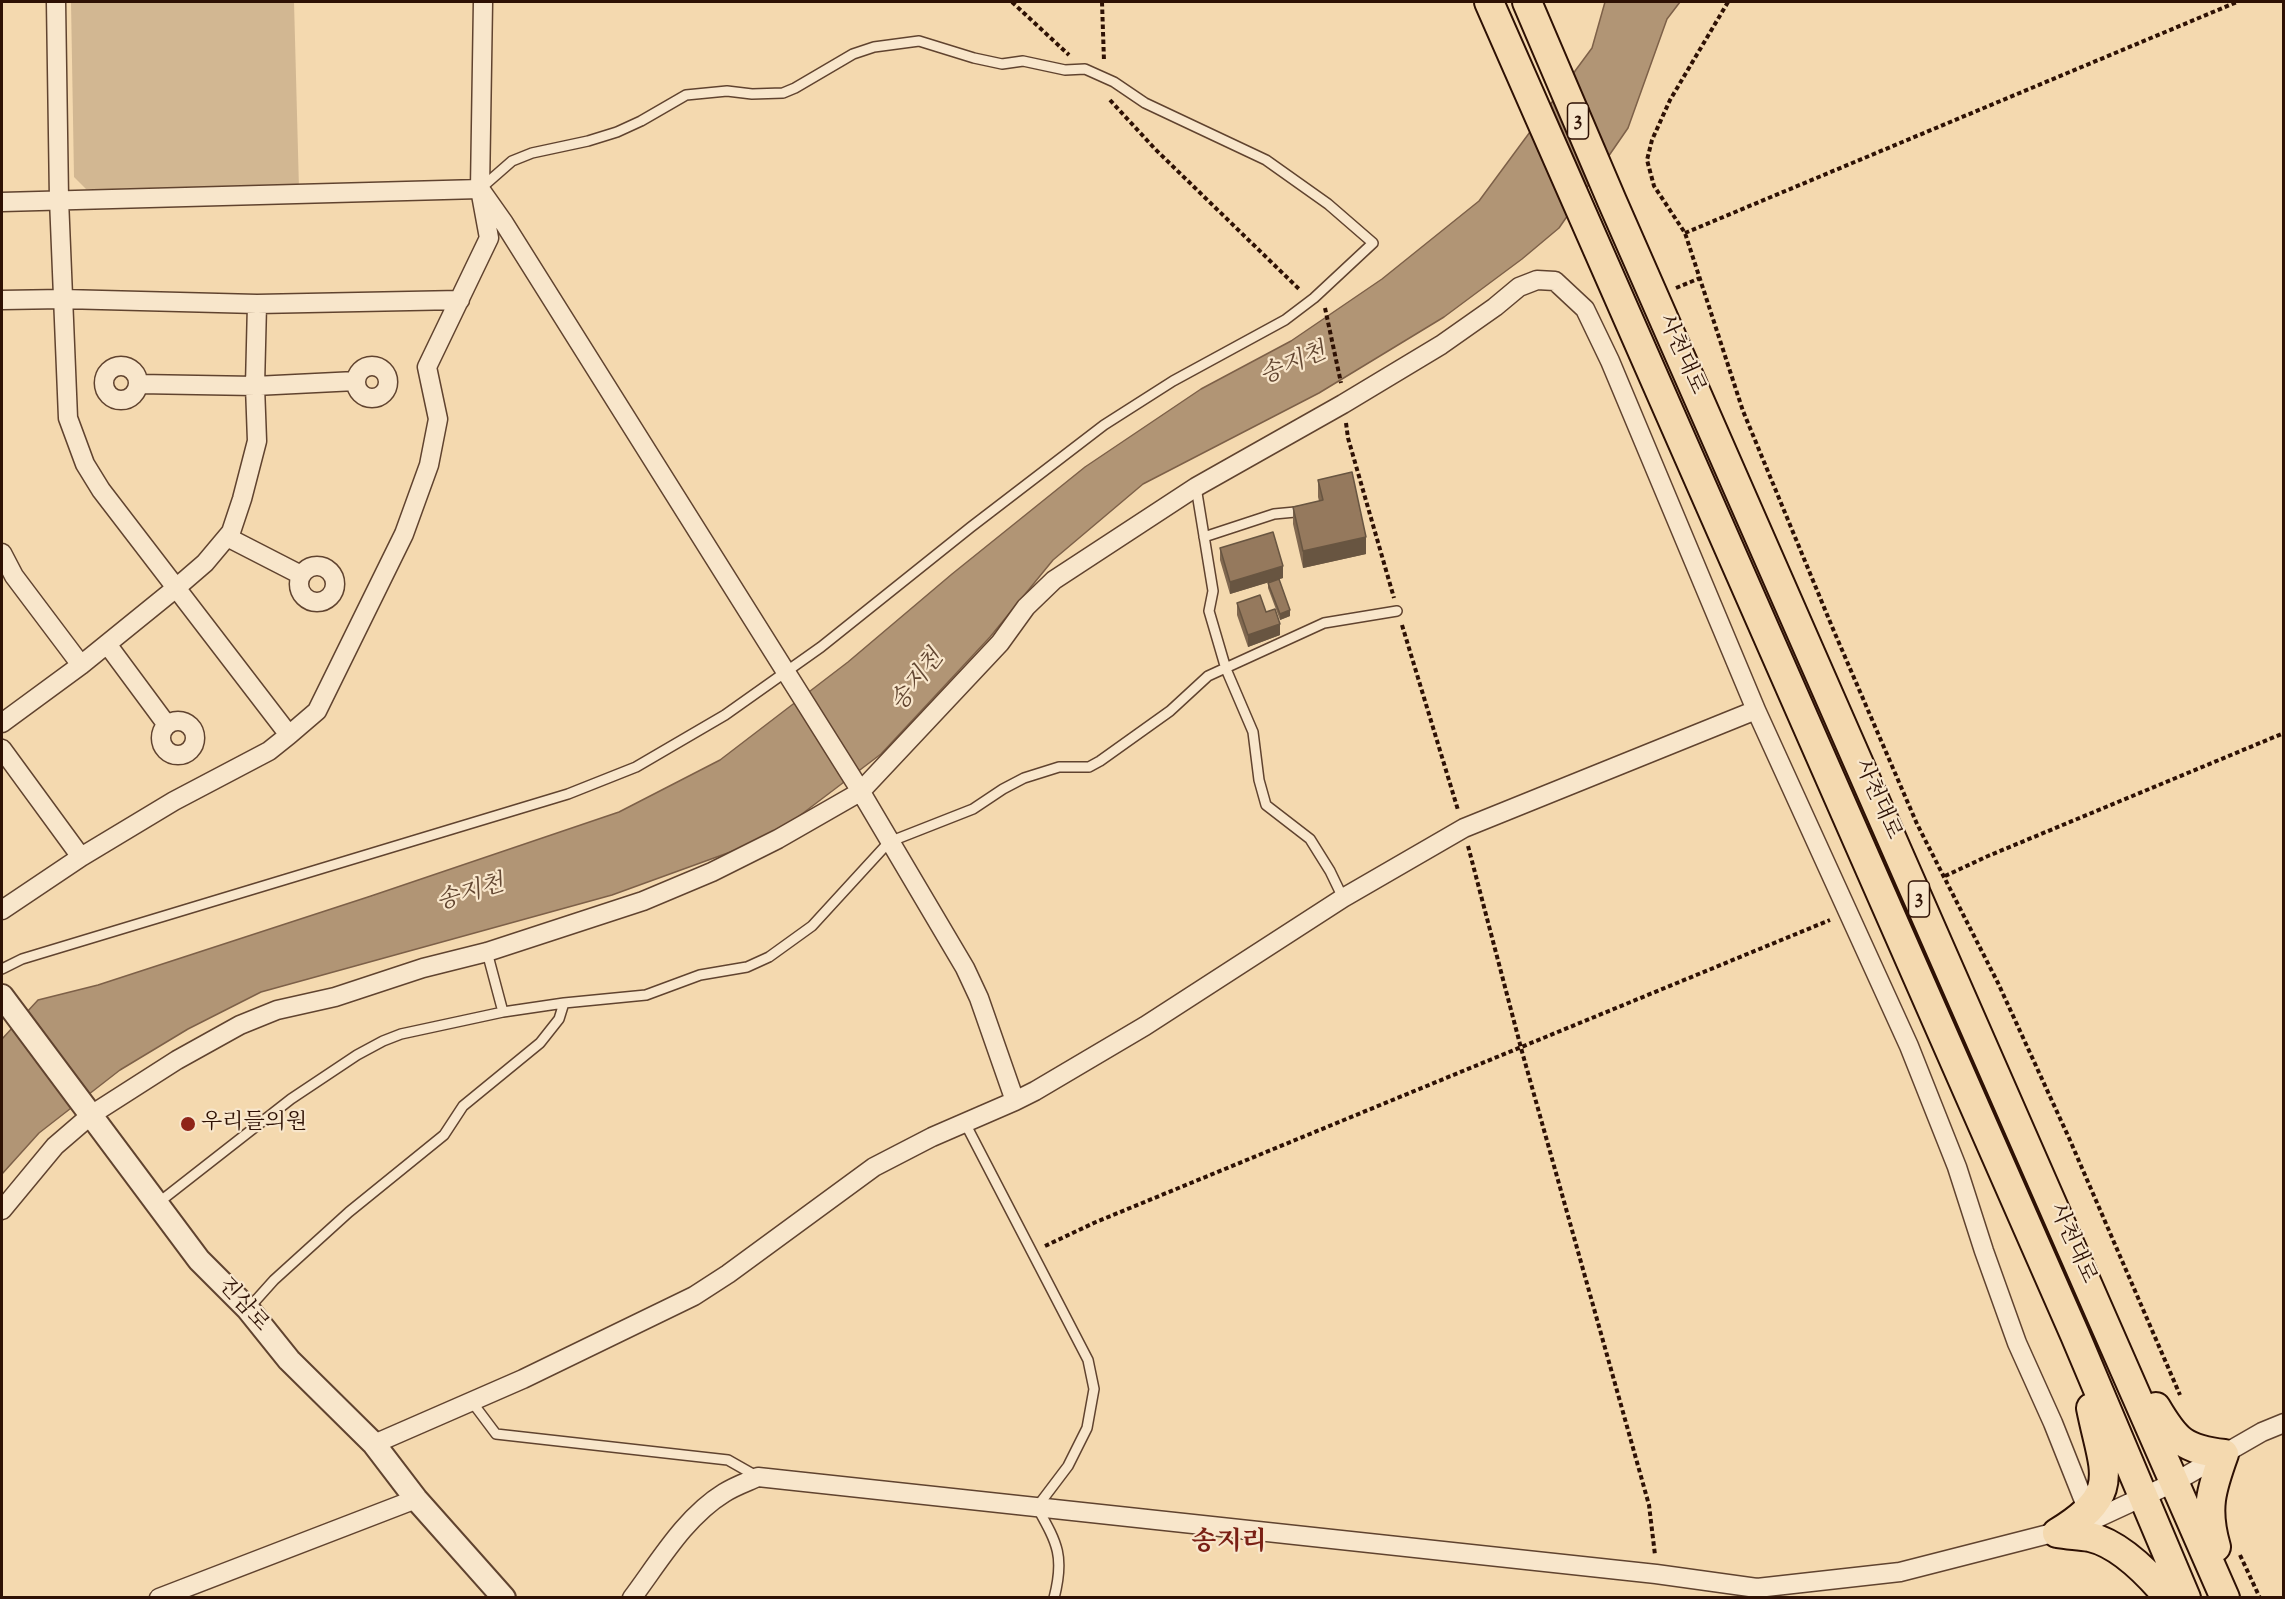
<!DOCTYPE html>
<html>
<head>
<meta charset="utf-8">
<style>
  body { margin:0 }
  #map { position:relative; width:2285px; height:1599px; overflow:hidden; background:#f4d9af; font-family:"Sorts Mill Goudy",serif }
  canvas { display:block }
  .frame { position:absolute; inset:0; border:3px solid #2e1104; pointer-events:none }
</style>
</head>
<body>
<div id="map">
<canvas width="2285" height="1599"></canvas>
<div class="frame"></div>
</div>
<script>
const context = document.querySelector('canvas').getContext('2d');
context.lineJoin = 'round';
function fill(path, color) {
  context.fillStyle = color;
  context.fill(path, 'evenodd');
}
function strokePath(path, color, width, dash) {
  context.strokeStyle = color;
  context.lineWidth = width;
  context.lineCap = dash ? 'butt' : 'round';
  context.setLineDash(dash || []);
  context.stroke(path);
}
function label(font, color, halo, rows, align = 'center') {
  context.font = font + ' "Sorts Mill Goudy","Noto Serif KR",serif';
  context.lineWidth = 4.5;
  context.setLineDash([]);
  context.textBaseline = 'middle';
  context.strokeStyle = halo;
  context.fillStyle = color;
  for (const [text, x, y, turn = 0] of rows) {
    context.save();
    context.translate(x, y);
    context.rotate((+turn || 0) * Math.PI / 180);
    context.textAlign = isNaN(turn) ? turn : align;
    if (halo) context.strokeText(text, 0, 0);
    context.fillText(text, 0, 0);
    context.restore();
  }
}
fill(new Path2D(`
  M71,2H294L299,189H86L74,177Z`), '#d2b792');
const water = new Path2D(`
  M1605,2H1680L1667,19L1628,128L1559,228L1522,259L1444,317L1319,393L1143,484L1053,560L990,637L881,754L790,823L747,846L612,895L261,992L188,1029L120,1070L39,1133L2,1174V1039L38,1000L98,985L371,896L619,812L720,760L848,662L952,574L1085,467L1201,389L1291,341L1382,279L1479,201L1592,48Z`);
fill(water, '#b19575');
strokePath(water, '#7d6048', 1.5);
const service = new Path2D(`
  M1196,487L1213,591L1209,611L1226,669L1253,732L1259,780L1266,805L1310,839L1330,871L1343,898
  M1204,537L1274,514L1306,511
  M487,952L503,1012
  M2,969L22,959L568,794L636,767L725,715L821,647L971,527L1104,425L1173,381L1285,320L1314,298L1373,243L1328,204L1266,160L1145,103L1114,82L1085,69L1065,70L1023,61L1002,64L974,58L919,41L874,47L853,54L795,88L783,93L752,94L727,91L686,95L641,121L617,132L588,141L532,153L512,161L480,189
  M965,1123L1088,1360L1094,1389L1087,1428L1068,1466L1037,1507C1057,1543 1065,1556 1054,1598
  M158,1203L291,1099L357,1055L383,1041L401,1034L503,1012L564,1003L646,995L700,975L747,967L769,957L812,926L889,842L973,809L1003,789L1024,778L1059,767H1089L1100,761L1170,711L1208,676L1324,623L1397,611
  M248,1309L274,1280L349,1212L444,1135L463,1106L540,1043L559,1019L564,1003
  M472,1402L496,1434L728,1460L758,1477`);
const minor = new Path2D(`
  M483,2L480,189L504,223L855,782L965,968L979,998L1015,1101
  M2,202L480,189L489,238L427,367L438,419L429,465L404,534L317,711L289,735
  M2,300L63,299L257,304L255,386L257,441L242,499L231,532L205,563L176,588L81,665L2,723
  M257,304L460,300
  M356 382a16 16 0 1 1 32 0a16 16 0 1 1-32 0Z
  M104 383a17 17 0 1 1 34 0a17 17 0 1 1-34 0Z
  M139,384L255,386L356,381
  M227,537L301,575
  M2,553L14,576L81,665
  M299 584a18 18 0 1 1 36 0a18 18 0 1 1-36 0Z
  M107,644L167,725
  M161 738a17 17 0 1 1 34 0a17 17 0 1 1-34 0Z
  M2,749L81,857L174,801L269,751L289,735L101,490L85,464L68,418L59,199L56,2
  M2,910L81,857
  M2,1210L55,1146L91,1115L177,1060L240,1025L277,1010L335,997L423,968L487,952L643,901L712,872L778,839L860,792L1000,643L1026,607L1054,580L1196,487L1343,404L1441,345L1495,307L1519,287L1537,280L1555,281L1585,309L1610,361L1756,710L1909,1046L1957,1167L1984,1251L2017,1343L2053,1423L2088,1511
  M374,1444L523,1379L694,1296L728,1274L874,1167L932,1137L1015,1101L1035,1091L1145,1026L1343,898L1464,828L1756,710
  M159,1598L416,1499
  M632,1598C659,1562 685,1517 724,1493C735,1486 747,1482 758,1477L1656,1574L1757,1588L1900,1572L2080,1526L2175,1482L2262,1432L2284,1423`);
const tertiary = new Path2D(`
  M2,996L199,1260L248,1309L289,1360L374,1444L416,1499L504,1598`);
const primary = new Path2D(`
  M1489,2L2075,1335L2186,1598
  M1527,2L1612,201L2225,1598
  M2156,1407C2176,1441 2184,1449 2224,1454C2211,1490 2205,1509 2216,1547
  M2057,1533C2123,1493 2104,1473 2091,1408
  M2057,1533C2068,1535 2079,1535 2090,1537C2120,1544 2149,1574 2169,1598`);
strokePath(service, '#60432f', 12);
strokePath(minor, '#60432f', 21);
strokePath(tertiary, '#60432f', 26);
strokePath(primary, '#2e1104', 32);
strokePath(new Path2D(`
  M1012,2L1069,55
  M1102,2L1104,61
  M1728,2L1670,100L1652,140L1647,160L1654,186L1685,233L1743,411L1833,629L1917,824L1998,983L2069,1138L2180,1395
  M1110,100L1155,149L1300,290
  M1685,233L2237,2
  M1676,288L1700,278
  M1325,308L1341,383
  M1346,423L1348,438L1394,598
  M1402,625L1458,810
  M1468,846L1521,1048L1649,1505L1655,1555
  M1945,876L1988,856L2284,733
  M1045,1246L1096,1222L1830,920
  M2240,1555L2260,1598`), '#2e1104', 4, [4.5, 3]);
strokePath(service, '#f8e6cb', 9);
strokePath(minor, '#f8e6cb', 18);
strokePath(tertiary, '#f8e6cb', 22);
strokePath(primary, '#f4d9af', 28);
fill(new Path2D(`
  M1318,480L1366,554L1303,568L1293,524V507L1319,501L1318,497Z
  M1220,548L1283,578L1279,579L1290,616L1280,620L1268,588V583L1272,581L1230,594L1220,560Z
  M1237,603L1266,612L1280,635L1248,647L1237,615Z`), '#806850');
fill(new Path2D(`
  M1366,537V554L1303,568V551Z
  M1283,566V578L1230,594V582Z
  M1290,610V616L1280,620V614Z
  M1280,624V635L1248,647V635Z`), '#685541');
const building = new Path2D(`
  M1352,472L1366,537L1303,551L1293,507L1323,500L1318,480Z
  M1273,532L1283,566L1230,582L1220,548Z
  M1279,579L1290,610L1280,614L1268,583Z
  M1260,595L1266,612L1275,609L1280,624L1248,635L1237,603Z`);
fill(building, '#95795d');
strokePath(building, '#685541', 1.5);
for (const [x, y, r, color] of [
  [188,1124,8,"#8f2418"]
]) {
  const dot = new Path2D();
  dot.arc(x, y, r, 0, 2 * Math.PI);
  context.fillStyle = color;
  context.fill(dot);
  strokePath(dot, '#f8e6cb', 2);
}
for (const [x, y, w] of [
  [1578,121,21],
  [1919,899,21]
]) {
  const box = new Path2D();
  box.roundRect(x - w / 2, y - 18, w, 36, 4.5);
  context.fillStyle = '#f8e6cb';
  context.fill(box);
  strokePath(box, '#2e1104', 1.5);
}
label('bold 21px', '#2e1104', null, [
  ["3",1578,121],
  ["3",1919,899]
]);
label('22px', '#2e1104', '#f8e6cb', [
  ["사천대로",1680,355,66],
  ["사천대로",1876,800,66],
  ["사천대로",2071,1244,66],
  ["진삼로",242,1306,48]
]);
label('22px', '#2e1104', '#f8e6cb', [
  ["우리들의원",201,1124]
], 'left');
label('italic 24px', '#624631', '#f8e6cb', [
  ["송지천",1294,366,-23],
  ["송지천",919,682,-52],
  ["송지천",471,895,-17]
]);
label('bold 26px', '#7a1f14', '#f8e6cb', [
  ["송지리",1229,1545]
]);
</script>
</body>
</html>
